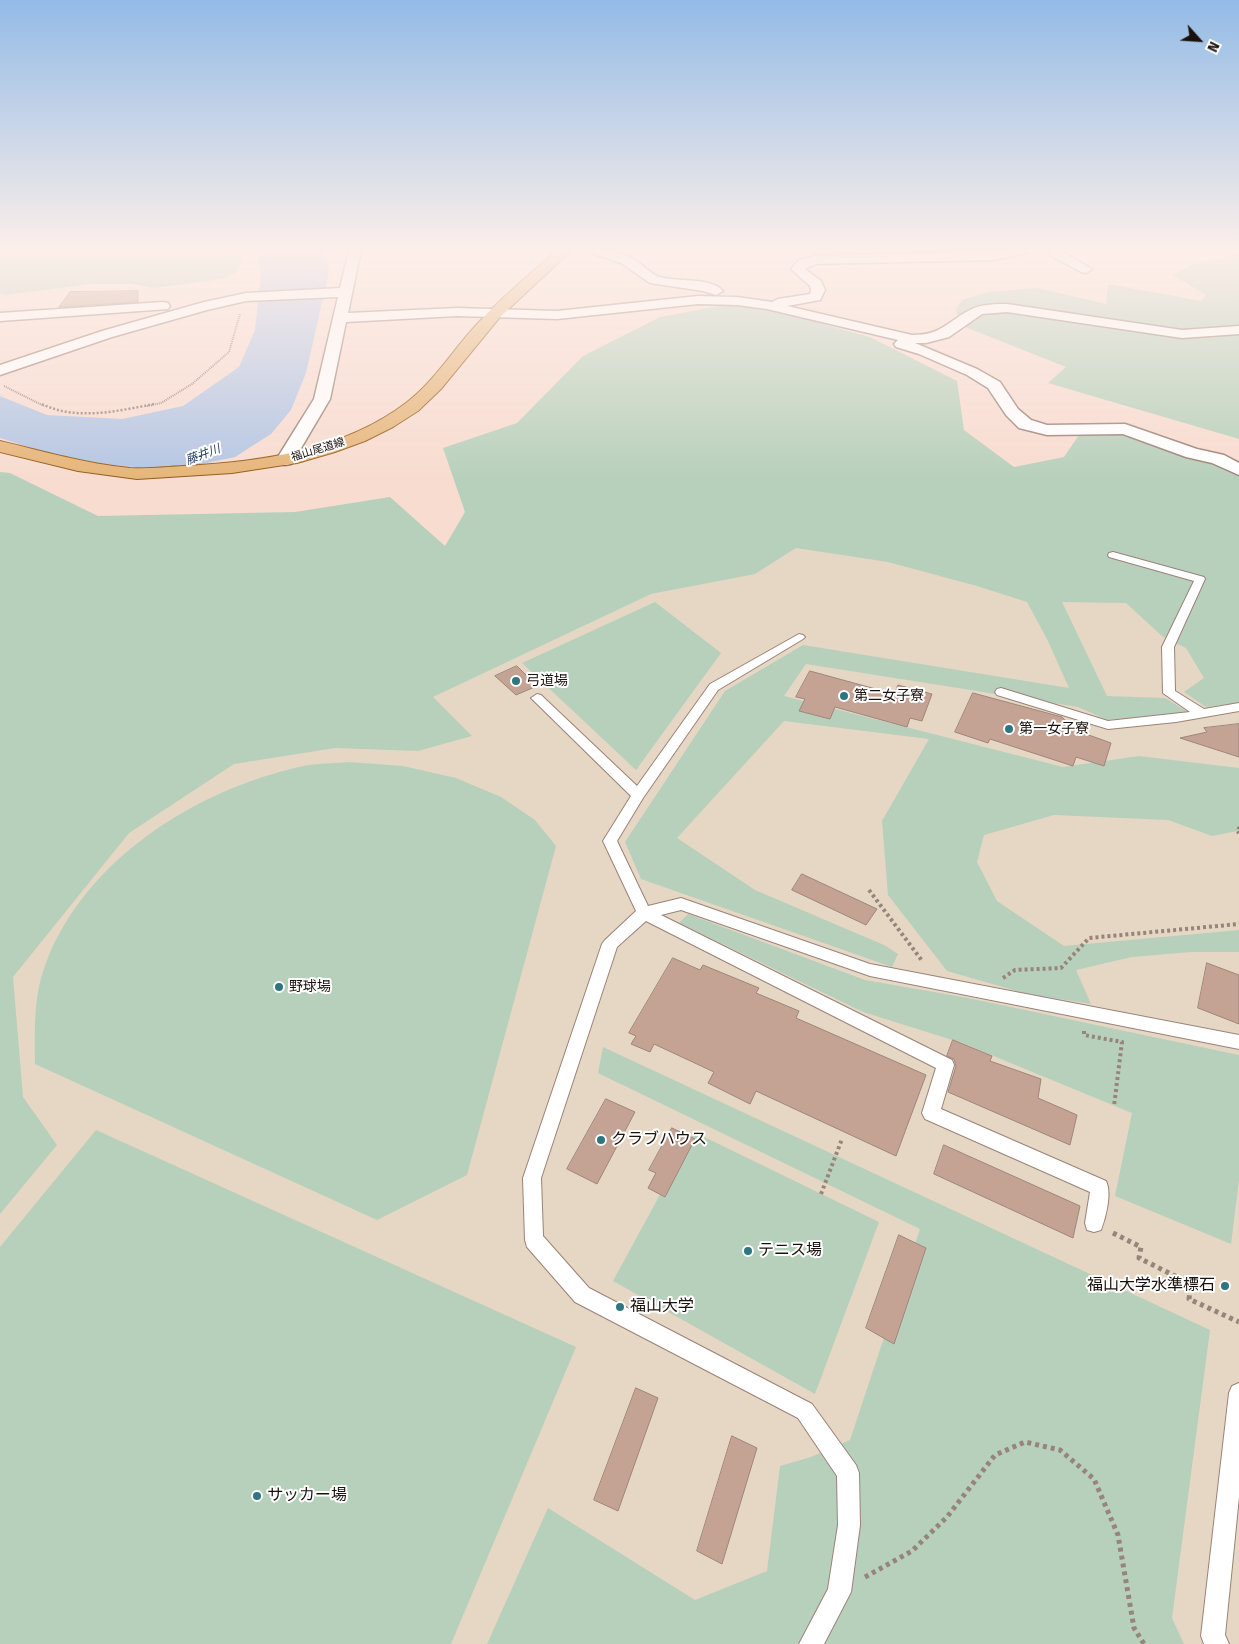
<!DOCTYPE html>
<html>
<head>
<meta charset="utf-8">
<style>
  body { margin:0 }
  #map { position:relative; width:1239px; height:1644px; overflow:hidden; background:#f8dcd0; font-family:"Fira Sans",sans-serif }
  canvas { display:block }
  .north { position:absolute; left:1174px; top:15px; width:50px; height:50px; -webkit-text-stroke:4px #fff; paint-order:stroke; rotate:116deg; font-size:14px; font-weight:700; line-height:20px; text-align:center; color:#1a110d }
  .north::after { content:''; display:block; margin:auto; width:18px; height:22px; background:#1a110d; clip-path:polygon(50% 0,100% 100%,50% 72%,0 100%) }
</style>
</head>
<body>
<div id="map">
<canvas width="1239" height="1644"></canvas>
<div class="north">N</div>
</div>
<script>
const context = document.querySelector('canvas').getContext('2d');
context.lineJoin = 'round';
function fill(path, color) {
  context.fillStyle = color;
  context.fill(path, 'evenodd');
}
function strokePath(path, color, width, dash) {
  context.strokeStyle = color;
  context.lineWidth = width;
  context.lineCap = dash ? 'butt' : 'round';
  context.setLineDash(dash || []);
  context.stroke(path);
}
function label(font, color, halo, rows, align = 'center') {
  context.font = font + ' "Fira Sans","Noto Sans JP",sans-serif';
  context.lineWidth = 4;
  context.setLineDash([]);
  context.textBaseline = 'middle';
  context.strokeStyle = halo;
  context.fillStyle = color;
  for (const [text, x, y, turn = 0] of rows) {
    context.save();
    context.translate(x, y);
    context.rotate((+turn || 0) * Math.PI / 180);
    context.textAlign = isNaN(turn) ? turn : align;
    if (halo) context.strokeText(text, 0, 0);
    context.fillText(text, 0, 0);
    context.restore();
  }
}
fill(new Path2D(`
  M777,541L1239,571V1644H0V970L102,836L225,759Z`), '#e5d7c4');
fill(new Path2D(`
  M0,250H237L242,263L235,273L223,279L154,288L131,284H92L5,295L0,293Z
  M747,250H983C906,263 826,256 747,250Z
  M1239,254V439L1048,383L1066,367L960,325L956,309L962,300L988,292L1038,288L1106,304L1108,284L1201,301L1206,295L1173,275L1194,264Z
  M729,304L772,310L870,337L957,381L964,430L1014,467L1064,457L1081,432L1126,436L1239,470V703L1206,707L1184,692L1204,678L1186,648L1162,636L1126,603L1062,602L1107,696L1165,698L1188,712L1107,720L1078,707L806,664L784,696L1063,767L1139,756L1239,768V830L1237,831L1212,836L1168,820L1054,815L984,835L977,862L997,901L1064,946L1239,930V952H1191L1132,957L1076,970L1091,1004L1027,994L947,971L888,895L882,821L929,739L784,721L677,838L755,890L884,945L898,954L892,967L641,879L625,842L725,691L803,645L1069,688L1048,641L1027,602L977,586L888,562L796,548L755,574L651,594L433,697L472,736L418,751L335,748L234,764L129,833L13,977L23,1097L57,1145L0,1214V472L10,473L98,516L295,512L390,497L445,546L465,512L443,448L517,423L583,356L660,317Z
  M655,602L721,653L636,770L522,663Z
  M348,762L403,766L456,778L501,797L535,820L556,846L467,1175L377,1220L35,1064C35,1030 33,996 46,963C85,860 194,791 299,767C314,763 332,764 348,762Z
  M688,914L865,980L968,998L1239,1055V1181L1231,1244L1115,1196L1132,1113L962,1043L863,1012L679,923Z
  M603,1047L1210,1330L1172,1618L1184,1644H487L548,1508L695,1600L767,1571L780,1466L811,1457L850,1440L920,1229L598,1073Z
  M96,1130L576,1347L451,1644H0V1247Z
  M694,1132L879,1222L815,1394L613,1281Z`), '#b7d0bb');
fill(new Path2D(`
  M257,250H326L329,272L306,373L291,410L271,434L235,457L178,469L115,466L51,454L0,438V396L47,415L122,419L183,406L239,367L255,330L261,274Z`), '#b4c6e3');
const building = new Path2D(`
  M138,291V302L59,307L70,292Z
  M517,666L537,686L516,695L495,676Z
  M810,671L894,694L898,685L932,694L922,721L910,718L907,727L835,707L830,719L799,711L805,699L796,697Z
  M973,693L1062,717L1079,735L1086,734L1111,743L1104,766L1076,757L1073,766L990,739L988,743L955,732Z
  M1239,724V757L1180,738L1207,732L1204,728Z
  M802,874L877,909L866,925L792,890Z
  M673,958L700,970L703,965L759,988L756,993L799,1011L796,1018L926,1075L896,1156L756,1091L750,1104L708,1083L714,1072L654,1044L650,1052L631,1044L636,1036L629,1033Z
  M1207,963L1239,975V1024L1198,1008Z
  M953,1040L992,1056L990,1061L1041,1079L1038,1098L1077,1115L1070,1145L948,1092L956,1066L954,1059L947,1056Z
  M606,1099L635,1112L597,1184L567,1169Z
  M672,1128L695,1139L665,1197L648,1188L656,1173L649,1170Z
  M944,1145L1080,1206L1073,1238L934,1174Z
  M899,1235L926,1248L894,1344L866,1328Z
  M636,1388L658,1398L618,1511L594,1500Z
  M732,1436L757,1448L722,1564L697,1551Z`);
fill(building, '#c5a394');
strokePath(building, '#9f867b', 1);
const service = new Path2D(`
  M1113,552L1204,577L1205,579L1174,647L1175,691L1204,709L1239,703V711L1176,722L1108,729L997,695L995,692L997,689L1001,688L1108,721L1190,712L1163,693L1162,647L1194,581L1109,557L1108,555L1109,553Z
  M799,634L803,635L805,637L803,639L718,690L643,798L617,841L648,906L681,898L870,964L1239,1035V1049L870,976L681,910L661,915L952,1060L954,1065L941,1109L1106,1181C1112,1193 1106,1217 1101,1230L1094,1232L1087,1230L1085,1223L1090,1192L925,1119L922,1113L936,1068L646,921L617,947L541,1178L543,1236L589,1288L812,1404L856,1465L859,1473L860,1525L851,1592L824,1644H799L828,1589L838,1525L837,1476L798,1418L575,1302L527,1247L525,1240L523,1178L602,944L605,940L636,911L603,841L631,796L531,698L537,694L541,695L637,786L710,684Z
  M1239,1383V1497L1225,1635L1229,1644H1204L1201,1636L1229,1393L1232,1386Z`);
const minor = new Path2D(`
  M349,250H361L348,313L457,308L557,311L698,296L737,297L772,302L778,299L810,294L811,290L810,286L791,269L799,260L816,256L1029,250L1027,253L994,260L816,264L805,269L821,281L825,290L820,300L787,306L912,335C943,335 947,321 972,309C982,304 996,304 1007,304L1182,330L1239,326V334L1182,338L1007,312L982,314L949,337L926,343H915L977,369L1000,382L1018,409L1031,420L1047,425L1125,424L1197,449L1224,455L1239,463V475L1212,463L1186,457L1123,434L1047,435L1019,428L1006,415L988,388L967,375L919,354L896,347L894,344L898,340L767,309L737,305L698,304L557,319L457,316L346,322L330,399L294,460L291,464L285,465L279,464L276,460L314,399L338,297L246,301L207,310L112,337L0,375V365L102,331L204,302L246,293L340,288Z
  M589,250C603,250 617,251 630,257C641,262 649,273 659,277C675,282 712,277 723,291L716,295L703,291L650,283L621,263L591,253Z
  M1044,250H1059L1092,269L1086,273L1081,272L1046,253Z
  M1228,250H1239V255L1230,253Z
  M163,302L168,303L170,306L168,309L0,321V313Z`);
const primary = new Path2D(`
  M557,250H572L500,317L441,389L418,411L393,427L365,441L335,452L297,463L232,473L137,479L78,471L0,452V441C43,451 86,464 130,468C147,469 165,467 183,466C259,462 343,451 406,403C435,381 454,348 479,322C503,296 531,273 557,250Z`);
strokePath(service, '#9b8278', 2);
strokePath(minor, '#9b8278', 3);
strokePath(primary, '#945b19', 2);
strokePath(new Path2D(`
  M4,386L44,406
  M147,406L161,403L192,384L229,352L240,314`), '#97847b', 2, [1, 1]);
strokePath(new Path2D(`
  M42,404C76,421 118,411 154,404`), '#97847b', 2.5, [2, 2]);
strokePath(new Path2D(`
  M1239,827L1237,831L1239,834`), '#97847b', 3, [2.5, 2.5]);
strokePath(new Path2D(`
  M869,890L923,962
  M1003,978L1015,970L1061,968L1089,938L1239,924
  M1084,1031V1035L1122,1042L1114,1106
  M821,1194L842,1139`), '#97847b', 4, [3, 3]);
strokePath(new Path2D(`
  M1113,1233L1141,1247L1139,1258L1191,1284L1189,1299L1239,1322
  M865,1577L912,1551L947,1517L995,1455L1025,1442L1060,1450L1094,1479L1118,1535L1134,1628L1144,1644`), '#97847b', 5, [4, 4]);
fill(service, '#fff');
fill(minor, '#fff');
fill(primary, '#e6b579');
const sky = context.createLinearGradient(0, 0, 0, 480);
sky.addColorStop(0, '#93bbe6');
sky.addColorStop(0.52, '#fcefea');
sky.addColorStop(1, '#fcefea00');
context.fillStyle = sky;
context.fillRect(0, 0, 1239, 480);
for (const [x, y, r, color] of [
  [516,681,5,"#2e7680"],
  [844,696,5,"#2e7680"],
  [1009,729,5,"#2e7680"],
  [279,987,5,"#2e7680"],
  [601,1140,5,"#2e7680"],
  [748,1251,5,"#2e7680"],
  [1225,1286,5,"#2e7680"],
  [620,1307,5,"#2e7680"],
  [257,1496,5,"#2e7680"]
]) {
  const dot = new Path2D();
  dot.arc(x, y, r, 0, 2 * Math.PI);
  context.fillStyle = color;
  context.fill(dot);
  strokePath(dot, '#fff', 2);
}
label('11px', '#1a110d', '#fff', [
  ["福山尾道線",318,450,-17]
]);
label('italic 12px', '#294068', '#fff', [
  ["藤井川",203,455,-21]
]);
label('14px', '#1a110d', '#fff', [
  ["弓道場",526,681],
  ["第二女子寮",854,696],
  ["第一女子寮",1019,729],
  ["野球場",289,987]
], 'left');
label('16px', '#1a110d', '#fff', [
  ["クラブハウス",611,1140],
  ["テニス場",758,1251],
  ["福山大学水準標石",1215,1286,"right"],
  ["福山大学",630,1307],
  ["サッカー場",267,1496]
], 'left');
</script>
</body>
</html>
